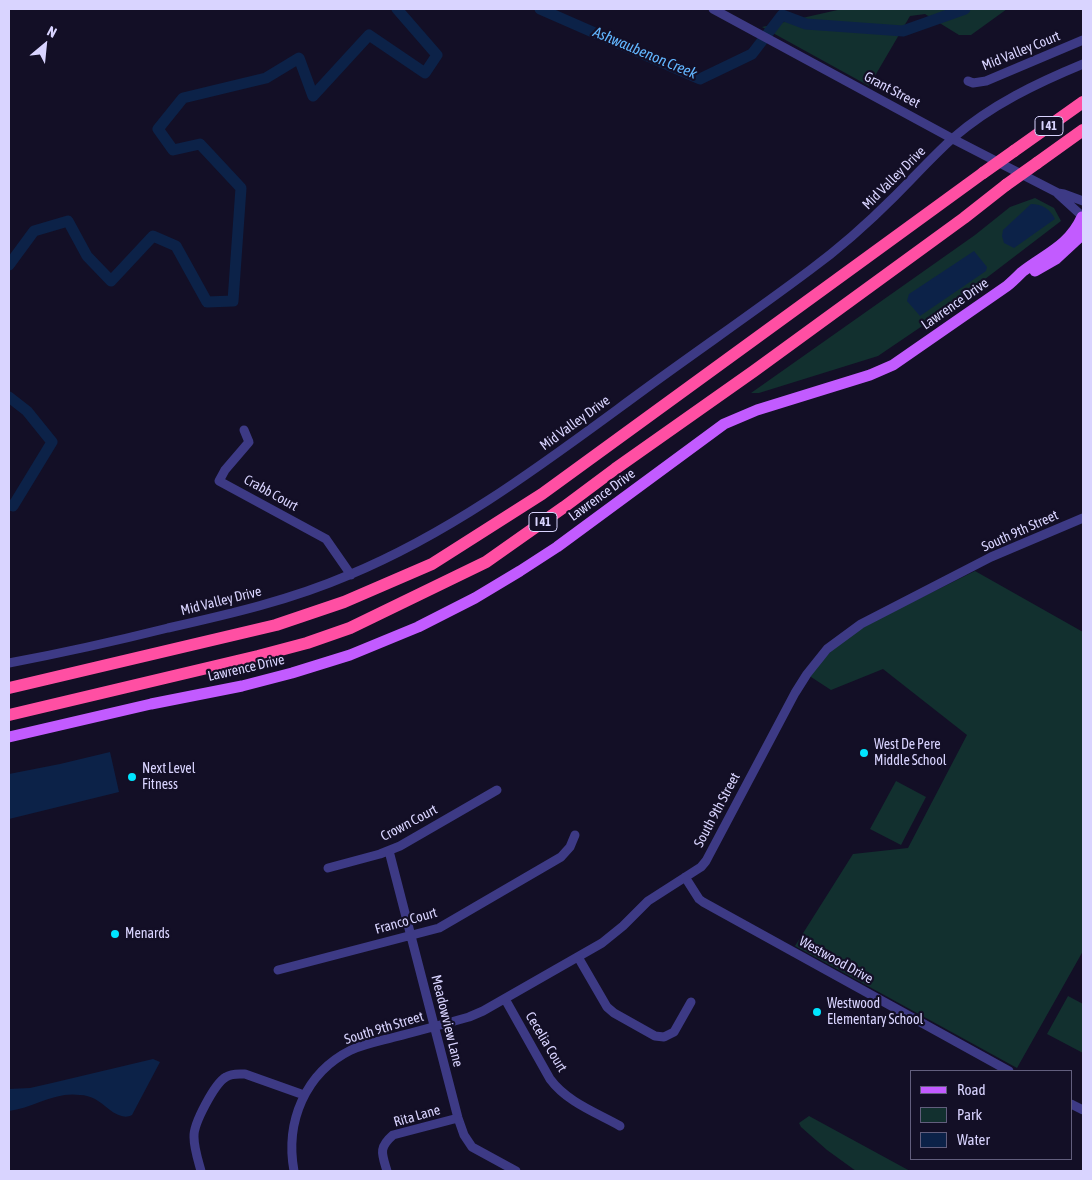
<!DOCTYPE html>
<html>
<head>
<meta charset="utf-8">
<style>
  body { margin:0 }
  #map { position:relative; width:1092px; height:1180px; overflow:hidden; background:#130f26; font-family:"Asap Condensed",sans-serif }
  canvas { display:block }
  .frame { position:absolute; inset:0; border:10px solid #d9d4ff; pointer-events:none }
  .legend { position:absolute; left:910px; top:1070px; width:162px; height:90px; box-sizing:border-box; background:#130f26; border:1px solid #625e7d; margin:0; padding:6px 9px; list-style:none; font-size:15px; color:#d9d4ff }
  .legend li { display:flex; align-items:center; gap:10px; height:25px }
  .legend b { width:25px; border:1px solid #625e7d }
  .north { position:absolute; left:20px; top:20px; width:50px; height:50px; -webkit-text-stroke:4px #130f26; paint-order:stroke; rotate:28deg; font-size:14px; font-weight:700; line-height:20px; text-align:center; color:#d9d4ff }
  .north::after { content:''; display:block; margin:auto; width:18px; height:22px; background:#d9d4ff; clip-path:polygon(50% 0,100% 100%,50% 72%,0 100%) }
</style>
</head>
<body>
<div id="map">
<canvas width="1092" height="1180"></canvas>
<div class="frame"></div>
<ul class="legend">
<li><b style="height:6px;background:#c25bff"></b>Road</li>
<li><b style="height:14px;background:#12302f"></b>Park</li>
<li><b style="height:14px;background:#0c2248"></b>Water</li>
</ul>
<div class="north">N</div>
</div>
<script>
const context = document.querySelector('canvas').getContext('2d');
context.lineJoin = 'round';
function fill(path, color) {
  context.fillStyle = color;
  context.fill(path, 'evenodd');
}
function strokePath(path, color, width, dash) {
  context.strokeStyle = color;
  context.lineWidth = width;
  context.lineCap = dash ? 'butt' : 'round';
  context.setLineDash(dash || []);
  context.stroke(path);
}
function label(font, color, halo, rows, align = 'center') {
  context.font = font + ' "Asap Condensed",sans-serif';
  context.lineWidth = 4.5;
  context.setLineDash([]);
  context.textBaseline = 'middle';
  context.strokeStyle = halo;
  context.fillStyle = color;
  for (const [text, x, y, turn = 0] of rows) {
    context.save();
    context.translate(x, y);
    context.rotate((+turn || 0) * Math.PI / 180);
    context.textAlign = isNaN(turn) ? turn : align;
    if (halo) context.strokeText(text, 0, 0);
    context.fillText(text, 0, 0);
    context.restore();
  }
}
fill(new Path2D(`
  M842,9H1007L971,35H959L925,14L910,16L869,86L762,27Z
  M1035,198L1054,208L1061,221L934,318L878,356L759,393H751L975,235L1010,207Z
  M975,571L1083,632V951L1017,1068L795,946L853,854L908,848L967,735L883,669L831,690L808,675L842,640L876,620Z
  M896,781L926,797L901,845L870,829Z
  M1068,996L1083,1004V1053L1047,1034Z
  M809,1116L910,1171H856L827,1150L801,1127L799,1123Z`), '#12302f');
fill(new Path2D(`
  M1031,204C1042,204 1050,209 1055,219L1014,248L1004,243L1002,236L1003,230Z
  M974,251L987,267L986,271L920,316L907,301L909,294Z
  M110,752L119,792L9,819V774L60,764Z
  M153,1059L160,1062L132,1115C119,1122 106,1105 95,1099C91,1097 85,1095 80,1095C56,1091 32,1108 9,1111V1089L30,1088L52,1083Z`), '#0c2248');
strokePath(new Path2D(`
  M540,9L700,79L752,54L782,15L806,24L903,31L965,9
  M9,265L34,231L68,221L87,256L111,281L153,236L176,246L207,302L233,301L241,188L200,144L173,150L158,129L183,98L266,78L299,58L313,96L369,35L425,73L437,55L397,9
  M9,397L27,411L52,442L13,506L9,505`), '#0c2248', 11);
strokePath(new Path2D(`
  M713,9L953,139L1058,193L1064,194L1083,201
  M968,81L973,83L986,81L1083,40
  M1058,194L1081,215
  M244,430L249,442L225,470L219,481L326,539L351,575
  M9,663C62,653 116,641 168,628C230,614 291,600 349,575C457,530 548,460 641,392C697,351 754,312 810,270C840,248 868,223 895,196C914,177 933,156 953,138C991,105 1037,83 1083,64
  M389,851L458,1118L464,1135L472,1147L516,1171
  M328,868L380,854L400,846L497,790
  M685,877L699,899L703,902L1009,1071
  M578,957L607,1007L614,1013L655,1036L664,1037L674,1032L691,1002
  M278,970L439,928L561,857L570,847L575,835
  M505,999L550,1079C567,1102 595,1112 620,1126
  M1071,1104L1083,1110
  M201,1171C198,1160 194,1148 194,1137C193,1124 215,1083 226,1077C232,1073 238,1074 245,1074L304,1095
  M294,1171C285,1122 305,1073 351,1050C365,1044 380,1041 395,1037C419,1031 444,1024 469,1017L483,1011L602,943L623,926L648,901L701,867L706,861L795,693L807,674L827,649L861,624L991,557L1083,518
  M387,1171C382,1154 378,1148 393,1135L458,1118`), '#3d3a85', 9);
strokePath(new Path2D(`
  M1035,271L1056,259L1083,234
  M9,737L151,704L242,686L292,673L350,655L418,627L475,598L520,571L557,547L724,424L757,410L870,375L893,365L1007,286C1012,282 1017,277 1022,272C1045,254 1069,246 1082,217`), '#c25bff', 11);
strokePath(new Path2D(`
  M1014,151L1083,102
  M1037,163L1083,130
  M9,688L276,625L344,602L432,564L542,494L983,173
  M9,715L258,656L307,643L350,628L486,562L564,507L615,469L754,371L964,218L1006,185`), '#ff4fa3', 12);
strokePath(new Path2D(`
  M983,173L1014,151
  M1006,185L1037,163`), '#ff4fa3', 12);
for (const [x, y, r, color] of [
  [864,753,5,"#00e5ff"],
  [132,777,5,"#00e5ff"],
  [115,934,5,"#00e5ff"],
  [817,1012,5,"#00e5ff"]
]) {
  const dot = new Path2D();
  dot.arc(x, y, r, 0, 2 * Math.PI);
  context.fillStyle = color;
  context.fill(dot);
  strokePath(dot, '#130f26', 2);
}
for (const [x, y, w] of [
  [1049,126,28],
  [543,522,28]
]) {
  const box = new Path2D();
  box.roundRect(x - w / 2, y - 9.5, w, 19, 4);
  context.fillStyle = '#130f26';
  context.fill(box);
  strokePath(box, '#d9d4ff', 1);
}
label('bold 12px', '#d9d4ff', null, [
  ["I 41",1049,126],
  ["I 41",543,522]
]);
label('14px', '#d9d4ff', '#130f26', [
  ["Mid Valley Court",1021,51,-22],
  ["Grant Street",892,90,28],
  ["Mid Valley Drive",894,178,-45],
  ["Lawrence Drive",955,304,-35],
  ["Mid Valley Drive",575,423,-36],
  ["Crabb Court",271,493,29],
  ["Lawrence Drive",602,495,-36],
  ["South 9th Street",1020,531,-24],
  ["Mid Valley Drive",221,601,-14],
  ["Lawrence Drive",246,668,-13],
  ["South 9th Street",717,810,-62],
  ["Crown Court",409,823,-28],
  ["Franco Court",406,921,-16],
  ["Westwood Drive",836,960,29],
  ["Meadowview Lane",447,1021,76],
  ["South 9th Street",384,1028,-17],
  ["Cecelia Court",546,1042,59],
  ["Rita Lane",417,1116,-16]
]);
label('14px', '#d9d4ff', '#130f26', [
  ["West De Pere",874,745],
  ["Middle School",874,761],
  ["Next Level",142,769],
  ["Fitness",142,785],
  ["Menards",125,934],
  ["Westwood",827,1004],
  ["Elementary School",827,1020]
], 'left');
label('italic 15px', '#62b6ff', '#130f26', [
  ["Ashwaubenon Creek",645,53,23]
]);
</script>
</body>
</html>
